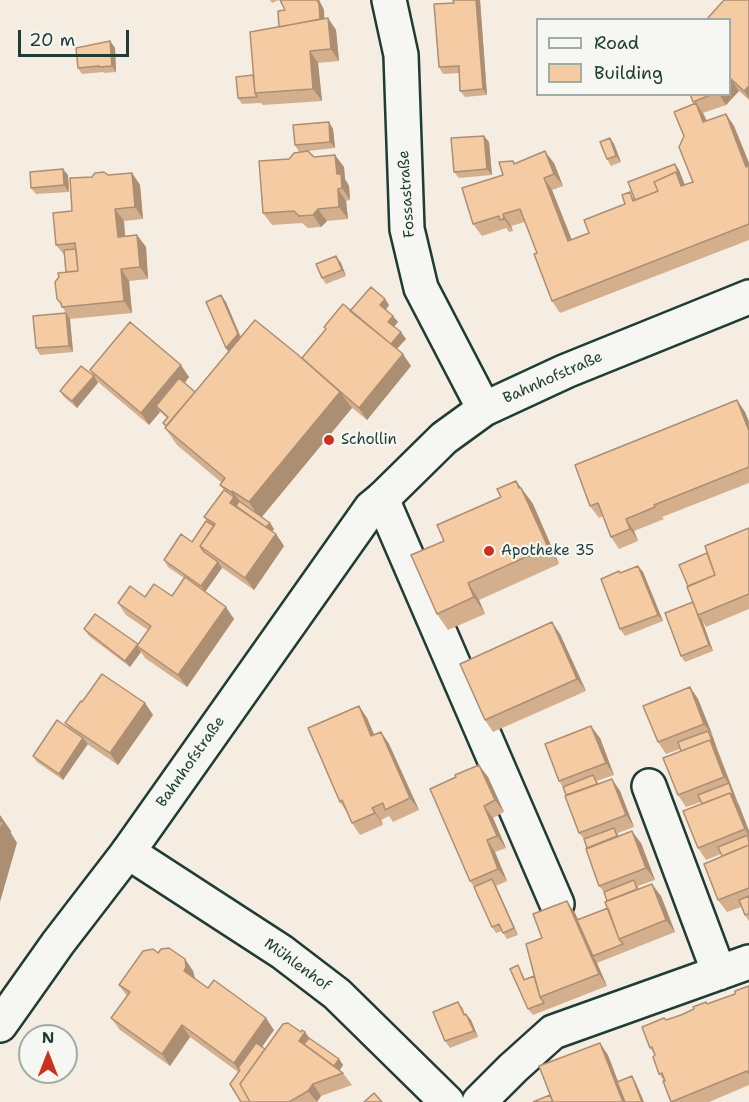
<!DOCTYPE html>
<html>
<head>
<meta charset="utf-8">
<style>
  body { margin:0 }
  #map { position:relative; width:749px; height:1102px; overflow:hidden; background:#f6ede2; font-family:"Shantell Sans",sans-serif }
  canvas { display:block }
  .legend { position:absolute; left:536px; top:18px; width:195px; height:78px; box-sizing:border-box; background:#f6f6f2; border:2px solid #a0aca6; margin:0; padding:8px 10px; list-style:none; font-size:18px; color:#1f3d34 }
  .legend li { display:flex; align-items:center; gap:12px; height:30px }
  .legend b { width:30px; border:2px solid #a0aca6 }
  .north { position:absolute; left:18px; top:1024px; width:60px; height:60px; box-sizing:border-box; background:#f6f6f2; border:2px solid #a0aca6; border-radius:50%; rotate:0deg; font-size:16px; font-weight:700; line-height:24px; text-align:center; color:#1f3d34 }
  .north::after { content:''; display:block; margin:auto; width:21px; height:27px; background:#c8321e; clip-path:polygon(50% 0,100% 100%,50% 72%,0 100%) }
  .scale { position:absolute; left:18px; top:30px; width:111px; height:27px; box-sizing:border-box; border:3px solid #1f3d34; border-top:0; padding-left:8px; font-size:18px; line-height:21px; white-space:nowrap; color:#1f3d34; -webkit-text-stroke:4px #f6f6f2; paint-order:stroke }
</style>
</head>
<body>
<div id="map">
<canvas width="749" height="1102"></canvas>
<ul class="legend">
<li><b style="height:8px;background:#f6f6f2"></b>Road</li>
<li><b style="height:16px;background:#f5cba4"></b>Building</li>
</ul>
<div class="north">N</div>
<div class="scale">20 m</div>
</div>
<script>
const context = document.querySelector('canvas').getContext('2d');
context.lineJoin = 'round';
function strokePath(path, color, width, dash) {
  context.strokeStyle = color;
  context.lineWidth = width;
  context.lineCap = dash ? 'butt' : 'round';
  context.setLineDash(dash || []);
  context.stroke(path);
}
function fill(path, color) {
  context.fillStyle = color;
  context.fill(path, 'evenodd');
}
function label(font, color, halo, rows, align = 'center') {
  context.font = font + ' "Shantell Sans",sans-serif';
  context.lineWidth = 4.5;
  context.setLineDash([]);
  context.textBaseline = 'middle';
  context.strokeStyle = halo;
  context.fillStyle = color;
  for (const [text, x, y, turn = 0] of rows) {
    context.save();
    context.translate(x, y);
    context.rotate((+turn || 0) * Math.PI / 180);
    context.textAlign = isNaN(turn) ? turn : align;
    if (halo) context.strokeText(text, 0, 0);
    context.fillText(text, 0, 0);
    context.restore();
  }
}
const street = new Path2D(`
  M382,499L557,904
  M649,786L719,973
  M128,852L282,952L337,994L447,1102
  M479,1102L513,1068L553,1032L749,962`);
const secondary = new Path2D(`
  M389,0L401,55L407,229L421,288L484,409
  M0,1025L58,943L128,852L371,508L382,499L444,438L484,409L566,371L749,297`);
strokePath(street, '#1f3d34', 38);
strokePath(secondary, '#1f3d34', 38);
strokePath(street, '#f6f6f2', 33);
strokePath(secondary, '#f6f6f2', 33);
fill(new Path2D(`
  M270,0H279L272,3Z
  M280,0H319L324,10V19L328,18L336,30L339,61L318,63L322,101L263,105L261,103L242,104L238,98L253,75L279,27L285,10Z
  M453,0H480L487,95L465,97L460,91L459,73L443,74L439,67Z
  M749,0V100L739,91L726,105L703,113L707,121L726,114L734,126L749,163V240L560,313L552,301L537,253L525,222L511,226L513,231L509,232L506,228L482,236L473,224L513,161L515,163H554L563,186L552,190L572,240L589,233L675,164L679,170L685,185L693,182L684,136L695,104L690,94H729V20Z
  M110,41L115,48L116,72L104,73L103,72L82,74L78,68Z
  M329,122L333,129L335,148L299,152L295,145Z
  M484,136L489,142L492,175L459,178L454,172Z
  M610,138L614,144L621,162L611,166L607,159Z
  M335,155L344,167L345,179L349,186L350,200L346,201L348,219L327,221L321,227L308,228L302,223L272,225L263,213L314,157Z
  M132,173L140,185L143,219L124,221L125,236L137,235L146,247L148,279L129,281L132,313L70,319L73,352L40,355L36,348L66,313L57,299L66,272L65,256L56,245L108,175Z
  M68,175L69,192L36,194L31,188Z
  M336,256L341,263L346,276L326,284L322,278Z
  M221,295L226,302L241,337L302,358L326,329L324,327L350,311L385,299L389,305L386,309L398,322L394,326L406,339L397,349L411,366L367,420L350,406L352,408L262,517L270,523L274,529L272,532L276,534L284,546L254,590L221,567L222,568L205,592L234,619L187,687L145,658L141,652L130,667L89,636L84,629L138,644L148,630L126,615L118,603L145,597L172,596L184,578L168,567L164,560L192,542L209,523L204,517L224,490L220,485L222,483L177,445L165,428L166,427L163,423L167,418L160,412L149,425L98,382L77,408L64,397L60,391L94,376L90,370L189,377L185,383L195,392L228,352Z
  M737,400L745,412L749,422V483L662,517L664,519L634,531L638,541L619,549L611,537L603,516L599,518L590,506Z
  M516,481L533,504L559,564L479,600L485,614L448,630L437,614L444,541L501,497Z
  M749,528V609L706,627L702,620L713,651L685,662L681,656L693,602L688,586L707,553Z
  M638,566L643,572L663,621L625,636L620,629Z
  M560,634L586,691L493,732L485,720Z
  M690,687L698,699L749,831V921L745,915L741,907L727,912L718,900L722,856L721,854L706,860L698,848L702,804L701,802L686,807L678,795L681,751L680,749L666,754L658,742Z
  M82,702L145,703L153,715L118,765L87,744L63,780L37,762L33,756L69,728L65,723Z
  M359,706L367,718L374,735L381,732L389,744L419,810L393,822L389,816L381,820L383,825L360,835L352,823L346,811L340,802Z
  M600,738L614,775L597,781L599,784L620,791L634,827L618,833L619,836L641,843L655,880L638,886L639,889L661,896L675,932L597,963L607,986L533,1015L528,1009L522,972L525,979L534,976L542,938L575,913L578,919L608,908L607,901L604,892L599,886L584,839L579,833L563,787L559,781Z
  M488,777L504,812L493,818L506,848L495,852L507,881L496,886L518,935L507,939L502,931L496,933L492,927L474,887L470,881Z
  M158,953L185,959L193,971L195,978L208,988L274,1030L262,1047L265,1049L301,1032H305L309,1038L339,1059L343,1065L340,1070L343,1073L352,1085L321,1096L317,1102H241L238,1072L190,1037L170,1066L120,1030L111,1018L127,996L119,985Z
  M749,986V1085L709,1102H671L664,1081L659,1074L655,1055L650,1048L666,1020L735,994Z
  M458,1002L463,1008L465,1015L471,1020L478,1037L450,1048L445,1041Z`), '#d3af8d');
fill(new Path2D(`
  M317,0H319L324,10L325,32L321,25Z
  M476,0H480L487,95L483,89Z
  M328,18L336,30L339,61L331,49Z
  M110,41L115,48L116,72L112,66Z
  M310,51L318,63L322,101L313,89Z
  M731,79L739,91L726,105L719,94H729V80Z
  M749,86V99L744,91Z
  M696,103L704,115L712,134L703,122Z
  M726,114L734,126L749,163V170L746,167Z
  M329,122L333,129L335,148L330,142Z
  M484,136L489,142L492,175L487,169Z
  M610,138L614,144L621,162L616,156Z
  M545,151L554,163L563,186L554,174Z
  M335,155L344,167L345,179L349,186L350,200L342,188L337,174Z
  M675,164L679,170L690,198L681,186L676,172Z
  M63,169L68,175L69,192L64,185Z
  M132,173L140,185L143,219L135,207Z
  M544,178L552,190L577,253L568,241Z
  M338,189L346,201L348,219L339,207Z
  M115,209L124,221L126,249L118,237Z
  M318,209L327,221L321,227L313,215Z
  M503,214L511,226L513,231L504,219Z
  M137,235L146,247L148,279L140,267Z
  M336,256L341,263L346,276L342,270Z
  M121,269L129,281L132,313L124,301Z
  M221,295L226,302L242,341L230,355L226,348Z
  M385,299L389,305L385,311L380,305Z
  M66,313L70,319L73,352L69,346Z
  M393,316L398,322L393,328L388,322Z
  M401,332L406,339L394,352L390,346Z
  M403,354L411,366L367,420L359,408Z
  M181,365L189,377L161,411L156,406L160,412L149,425L141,413Z
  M94,376L98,383L77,408L72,401Z
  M340,392L352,408L260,519L249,502Z
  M737,400L745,412L749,422V431Z
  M516,481L533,504L559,564L548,547Z
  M232,491L244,507L240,512L230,503L234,497L231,492Z
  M626,519L634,531L638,541L630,529Z
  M270,523L274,529L269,536L265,529Z
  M276,534L284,546L254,590L245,578Z
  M218,562L222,568L205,592L201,586Z
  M638,566L643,572L663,621L658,615Z
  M468,583L479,600L485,614L474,597Z
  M693,602L698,615L702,620L713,651L709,645Z
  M226,607L234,619L187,687L178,675Z
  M552,622L560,634L586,691L577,679Z
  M138,644L137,646L141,652L130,667L125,661Z
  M690,687L698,699L713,736L704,724Z
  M145,703L153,715L118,765L110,753Z
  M359,706L367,718L380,748L371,736Z
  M591,726L600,738L614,775L606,763Z
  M708,731L713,737L718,752L714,745Z
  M381,732L389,744L419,810L410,798Z
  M83,738L88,744L63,780L59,774Z
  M710,740L718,752L738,804L734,798L729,784L724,777Z
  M479,765L488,777L504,812L495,800Z
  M612,779L620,791L634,827L626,815Z
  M730,793L739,805L749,831V836L745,829Z
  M484,806L493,818L506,848L497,836Z
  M372,808L381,820L383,825L375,813Z
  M0,815L11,831V833L17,843L0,902Z
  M632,831L641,843L655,880L646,868Z
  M487,840L495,852L507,881L498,869Z
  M492,879L496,886L518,935L514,928Z
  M652,884L661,896L675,932L666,920Z
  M567,901L575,913L594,956H593L597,963L607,986L599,974Z
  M185,959L193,971L195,979L184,971Z
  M466,1014L471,1020L478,1037L474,1031Z
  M266,1018L274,1030L242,1075L234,1063Z
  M182,1025L190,1037L170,1066L162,1054Z
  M305,1032L314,1044L303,1046L299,1041Z
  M600,1043L608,1055L626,1102H623Z
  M339,1059L343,1065L337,1074L332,1068Z
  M632,1076L636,1083L644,1102H642Z
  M313,1084L321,1096L317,1102L308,1091Z`), '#ac8e73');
const building = new Path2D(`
  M280,0H317L319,4L320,19L279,27L278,11L285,10Z
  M453,0H476L483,89L460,91L459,66L439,67L434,4L454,3Z
  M724,0H749V86L744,91L731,79L729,80V20H706Z
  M328,18L331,49L310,51L313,89L255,93L250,32Z
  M110,41L112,66L100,67L99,66L78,68L76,48Z
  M253,75L255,93L257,97L238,98L236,77Z
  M690,94H713L693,102Z
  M696,103L703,122L726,114L746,167L749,166V224L552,301L534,254L537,253L520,209L503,214L504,219L500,220L499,216L473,224L462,188L503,175L499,162L513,161L514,164L545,151L554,174L544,178L568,241L589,233L584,220L625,204L622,195L630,192L633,201L658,191L654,182L676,172L681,186L693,182L679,147L684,136L674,112Z
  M329,122L330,142L295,145L293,125Z
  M484,136L487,169L454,172L451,138Z
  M610,138L616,156L607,159L600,142Z
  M308,151L314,157L335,155L337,174H341L342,188L338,189L339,207L318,209L313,215L299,216L294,211L263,213L259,161L289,159L294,153Z
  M675,164L680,178L676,172L654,182L658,191L635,200L628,182Z
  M63,169L64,185L31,188L30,172Z
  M104,172L108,175L132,173L135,207L115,209L118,237L137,235L140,267L121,269L124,301L62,307L61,303L57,299L55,282L59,277L58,273L78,271L75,243L56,245L53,213L72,211L70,178L92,177L95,173Z
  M76,249L78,271L66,272L64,250Z
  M336,256L342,270L322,278L316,264Z
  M371,287L385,299L380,305L393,316L388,322L401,332L391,344L350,311Z
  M221,295L238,334L226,348L206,302Z
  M343,304L403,354L359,408L302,358L326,329L324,327Z
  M66,313L69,346L36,348L33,316Z
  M255,320L297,354L340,392L249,502L232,491L231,492L220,485L225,478L165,428Z
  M130,322L181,365L141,413L90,370Z
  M81,366L94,376L72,401L60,391Z
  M179,378L195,392L166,426L163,423L168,417L156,406Z
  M737,400L749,431V467L654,505L655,507L626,519L630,529L611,537L598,503L590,506L575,465Z
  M516,481L519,488H521L548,547L468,583L474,597L437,614L411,555L444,541L437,525L501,497L497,489Z
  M224,490L234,497L230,503L276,534L245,578L200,546L215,524L204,517Z
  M239,501L270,523L266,527L236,506Z
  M206,521L214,526L200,546L204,552L218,562L201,586L164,560L181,534L192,542Z
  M749,528V594L698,615L687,587L715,575L705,546Z
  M707,553L715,575L688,586L679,565Z
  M638,566L658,615L620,629L601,579L619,571L620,573Z
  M185,577L226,607L178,675L137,646L151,626L118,603L130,586L145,597L154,584L172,596Z
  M693,602L709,645L681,656L665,613Z
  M95,614L138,644L125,661L84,629Z
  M552,622L577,679L485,720L460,664Z
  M102,674L145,703L110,753L65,723L81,701L82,702Z
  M690,687L704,724L658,742L643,706Z
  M359,706L371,736L381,732L410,798L385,810L383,803L372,808L375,813L352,823L342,800L340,802L308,728Z
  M57,720L83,738L59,774L33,756Z
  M591,726L606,763L559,781L545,744Z
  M708,731L714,745L710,740L681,751L678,742Z
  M710,740L724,777L678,795L663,758Z
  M479,765L495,800L484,806L497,836L487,840L498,869L470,881L430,789L456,777L455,775Z
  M593,775L597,784L566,795L563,787Z
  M612,779L626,815L579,833L565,796Z
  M729,783L734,798L730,793L702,804L698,795Z
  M730,793L745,829L698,848L683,811Z
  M0,821L3,822L0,834Z
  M614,828L617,836L587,848L584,839Z
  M632,831L646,868L599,886L586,849Z
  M748,835L749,845L722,856L718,847Z
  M749,845V888L718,900L704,864Z
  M492,879L514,928L503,933L499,924L492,927L474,887Z
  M634,880L637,889L607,901L604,892Z
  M652,884L666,920L619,939L605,902Z
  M749,896V914L745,915L739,900Z
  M567,901L599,974L540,997L526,944L542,938L533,914Z
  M608,908L619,939L623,944L593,956L577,920Z
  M169,948L185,959L186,967L184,971L208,988L214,980L266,1018L234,1063L182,1025L162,1054L111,1018L130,992L119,985L143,951L153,949L158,953L161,949Z
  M518,965L524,980L534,976L540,997L544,1003L528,1009L510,969Z
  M749,986V1073H748L747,1071L671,1102L663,1081H665L662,1073L659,1074L653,1057L655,1055L652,1047L650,1048L642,1027L664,1018L666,1020L681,1015L694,1009L693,1007L706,1002L707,1004L735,994V991Z
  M458,1002L464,1015L466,1014L474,1031L445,1041L433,1012Z
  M288,1023L301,1032L302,1030L305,1032L299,1041L343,1073L313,1084L308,1091L289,1102H250L240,1084L283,1024Z
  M309,1038L339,1059L334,1066L304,1044Z
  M256,1043L265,1049L240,1084L250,1102H241L230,1084L240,1070L238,1068Z
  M600,1043L623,1102H553L539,1066Z
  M632,1076L642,1102H625L617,1082Z
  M374,1093L382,1102H364Z
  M550,1095L553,1102H533Z`);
fill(building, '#f5cba4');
strokePath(building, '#ac8e73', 1.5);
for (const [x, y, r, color] of [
  [329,440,6,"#c8321e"],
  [489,551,6,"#c8321e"]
]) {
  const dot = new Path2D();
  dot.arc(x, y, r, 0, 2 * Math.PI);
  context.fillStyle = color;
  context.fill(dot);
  strokePath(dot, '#f6f6f2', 2);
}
label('15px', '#1f3d34', '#f6f6f2', [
  ["Fossastraße",407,194,-94],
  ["Bahnhofstraße",553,378,-24],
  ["Bahnhofstraße",191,762,-55],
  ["Mühlenhof",297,965,36]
]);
label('15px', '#1f3d34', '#f6f6f2', [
  ["Schollin",341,440],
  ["Apotheke 35",501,551]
], 'left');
</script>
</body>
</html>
